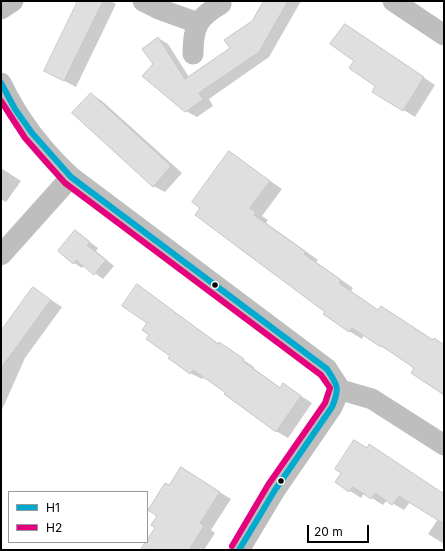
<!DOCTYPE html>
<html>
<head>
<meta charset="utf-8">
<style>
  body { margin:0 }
  #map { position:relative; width:445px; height:551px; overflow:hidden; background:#fff; font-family:Inter,sans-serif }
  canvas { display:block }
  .frame { position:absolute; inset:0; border:2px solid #000; pointer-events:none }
  .legend { position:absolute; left:8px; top:491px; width:140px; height:52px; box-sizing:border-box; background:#fff; border:1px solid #999; margin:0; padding:5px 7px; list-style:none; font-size:12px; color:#000 }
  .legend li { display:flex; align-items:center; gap:8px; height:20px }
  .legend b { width:20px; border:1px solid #999 }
  .scale { position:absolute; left:307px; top:525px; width:62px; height:18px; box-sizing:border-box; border:2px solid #000; border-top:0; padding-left:5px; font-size:12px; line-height:14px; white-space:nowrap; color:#000; -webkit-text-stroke:3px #fff; paint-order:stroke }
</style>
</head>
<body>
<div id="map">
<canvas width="445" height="551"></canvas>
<div class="frame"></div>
<ul class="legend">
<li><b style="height:5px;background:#00a9ce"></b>H1</li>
<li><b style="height:5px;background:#e5007d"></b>H2</li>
</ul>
<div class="scale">20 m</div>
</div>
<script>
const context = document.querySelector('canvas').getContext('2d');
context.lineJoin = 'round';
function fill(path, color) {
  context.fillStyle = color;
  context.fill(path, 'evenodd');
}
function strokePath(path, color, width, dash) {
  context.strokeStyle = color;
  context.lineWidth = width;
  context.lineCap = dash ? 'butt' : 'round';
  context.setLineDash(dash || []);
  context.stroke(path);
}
fill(new Path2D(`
  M79,1H111L116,4L76,87L57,77Z
  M265,1H301L269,57L209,99L213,106L197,117L186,111L154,64L158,38L168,44L189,77L231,48L253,22Z
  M356,32L435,85L415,117L373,91L377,86L355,61Z
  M91,94L102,101L182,173L165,192L153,186Z
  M229,153L282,189L262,216L268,220L266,223L318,260L316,262L353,288L351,291L379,311L381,307L434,341L444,345V394L415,368L364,335L362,339L349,331L327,311L241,250L242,248L201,208Z
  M1,168L21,181L6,202L1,199Z
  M75,231L98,248L96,251L114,266L103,279L84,265L82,268L74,263Z
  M137,286L219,344L254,367L253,368L281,388L284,385L312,403L288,438L276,431L204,376L202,379L190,373L150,334Z
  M33,288L62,307L25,358L1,412V333Z
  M192,475L231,499L211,530L215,533L204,550L200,548L199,550H141L156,527L158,516L169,486Z
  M336,482L444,494V544L428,534L438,519L410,502L404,510L387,500L383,505L364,493L361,498Z`), '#0003');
const building = new Path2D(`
  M78,1H103L64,81L44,71Z
  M264,1H288L259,52L199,93L203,100L185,112L142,76L153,64L142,49L158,37L185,79L230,48L224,40L252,21Z
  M345,24L424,77L403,111L372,92L375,86L349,68L354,61L330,44Z
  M91,93L171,166L153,187L72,113Z
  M229,151L270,181L250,208L256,212L254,215L306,252L304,254L341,280L339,283L378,310L381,306L433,340L434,338L444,345V395L411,373L414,368L382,346L381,347L352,328L349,332L323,314L325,312L195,215L200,208L192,202Z
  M75,230L90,242L87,245L106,260L94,275L76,260L73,264L58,251Z
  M137,284L218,344L219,342L244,359L243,361L280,388L283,383L301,396L276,432L224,394L226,393L193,370L190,374L168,358L170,356L146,339L149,335L142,330L147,323L122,306Z
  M33,287L51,300L1,368V331Z
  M354,440L367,448L369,444L444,494V524L399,496L392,505L375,493L371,499L353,487L349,492L335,482L341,473L335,469Z
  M181,467L220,492L200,523L204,526L189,550H140L155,528L151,525L157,516L148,510L165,483L169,485Z`);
fill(building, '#dfdfdf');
strokePath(building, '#c6c6c6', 1);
strokePath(new Path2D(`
  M143,1L159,9L198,23
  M393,1L444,35
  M1,9L13,1
  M193,54C193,27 197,18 221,4
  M1,83C18,119 42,150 71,177L327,369L338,386V393L332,407L275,490L239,550
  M1,255L71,177
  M338,389L372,399L444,445`), '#bebebe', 21);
strokePath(new Path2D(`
  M1,83L15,109L32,133L71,177L327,369C338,386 340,388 332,407L275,490L239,550`), '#00a9ce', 6);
strokePath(new Path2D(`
  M1,101L25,138L65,183L321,375L330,388L325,403L268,485L232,546`), '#e5007d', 6);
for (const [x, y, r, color] of [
  [215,285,3.5,"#000"],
  [281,481,3.5,"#000"]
]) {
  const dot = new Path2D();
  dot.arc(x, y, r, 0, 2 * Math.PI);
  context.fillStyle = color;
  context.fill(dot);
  strokePath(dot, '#fff', 1.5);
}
</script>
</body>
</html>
